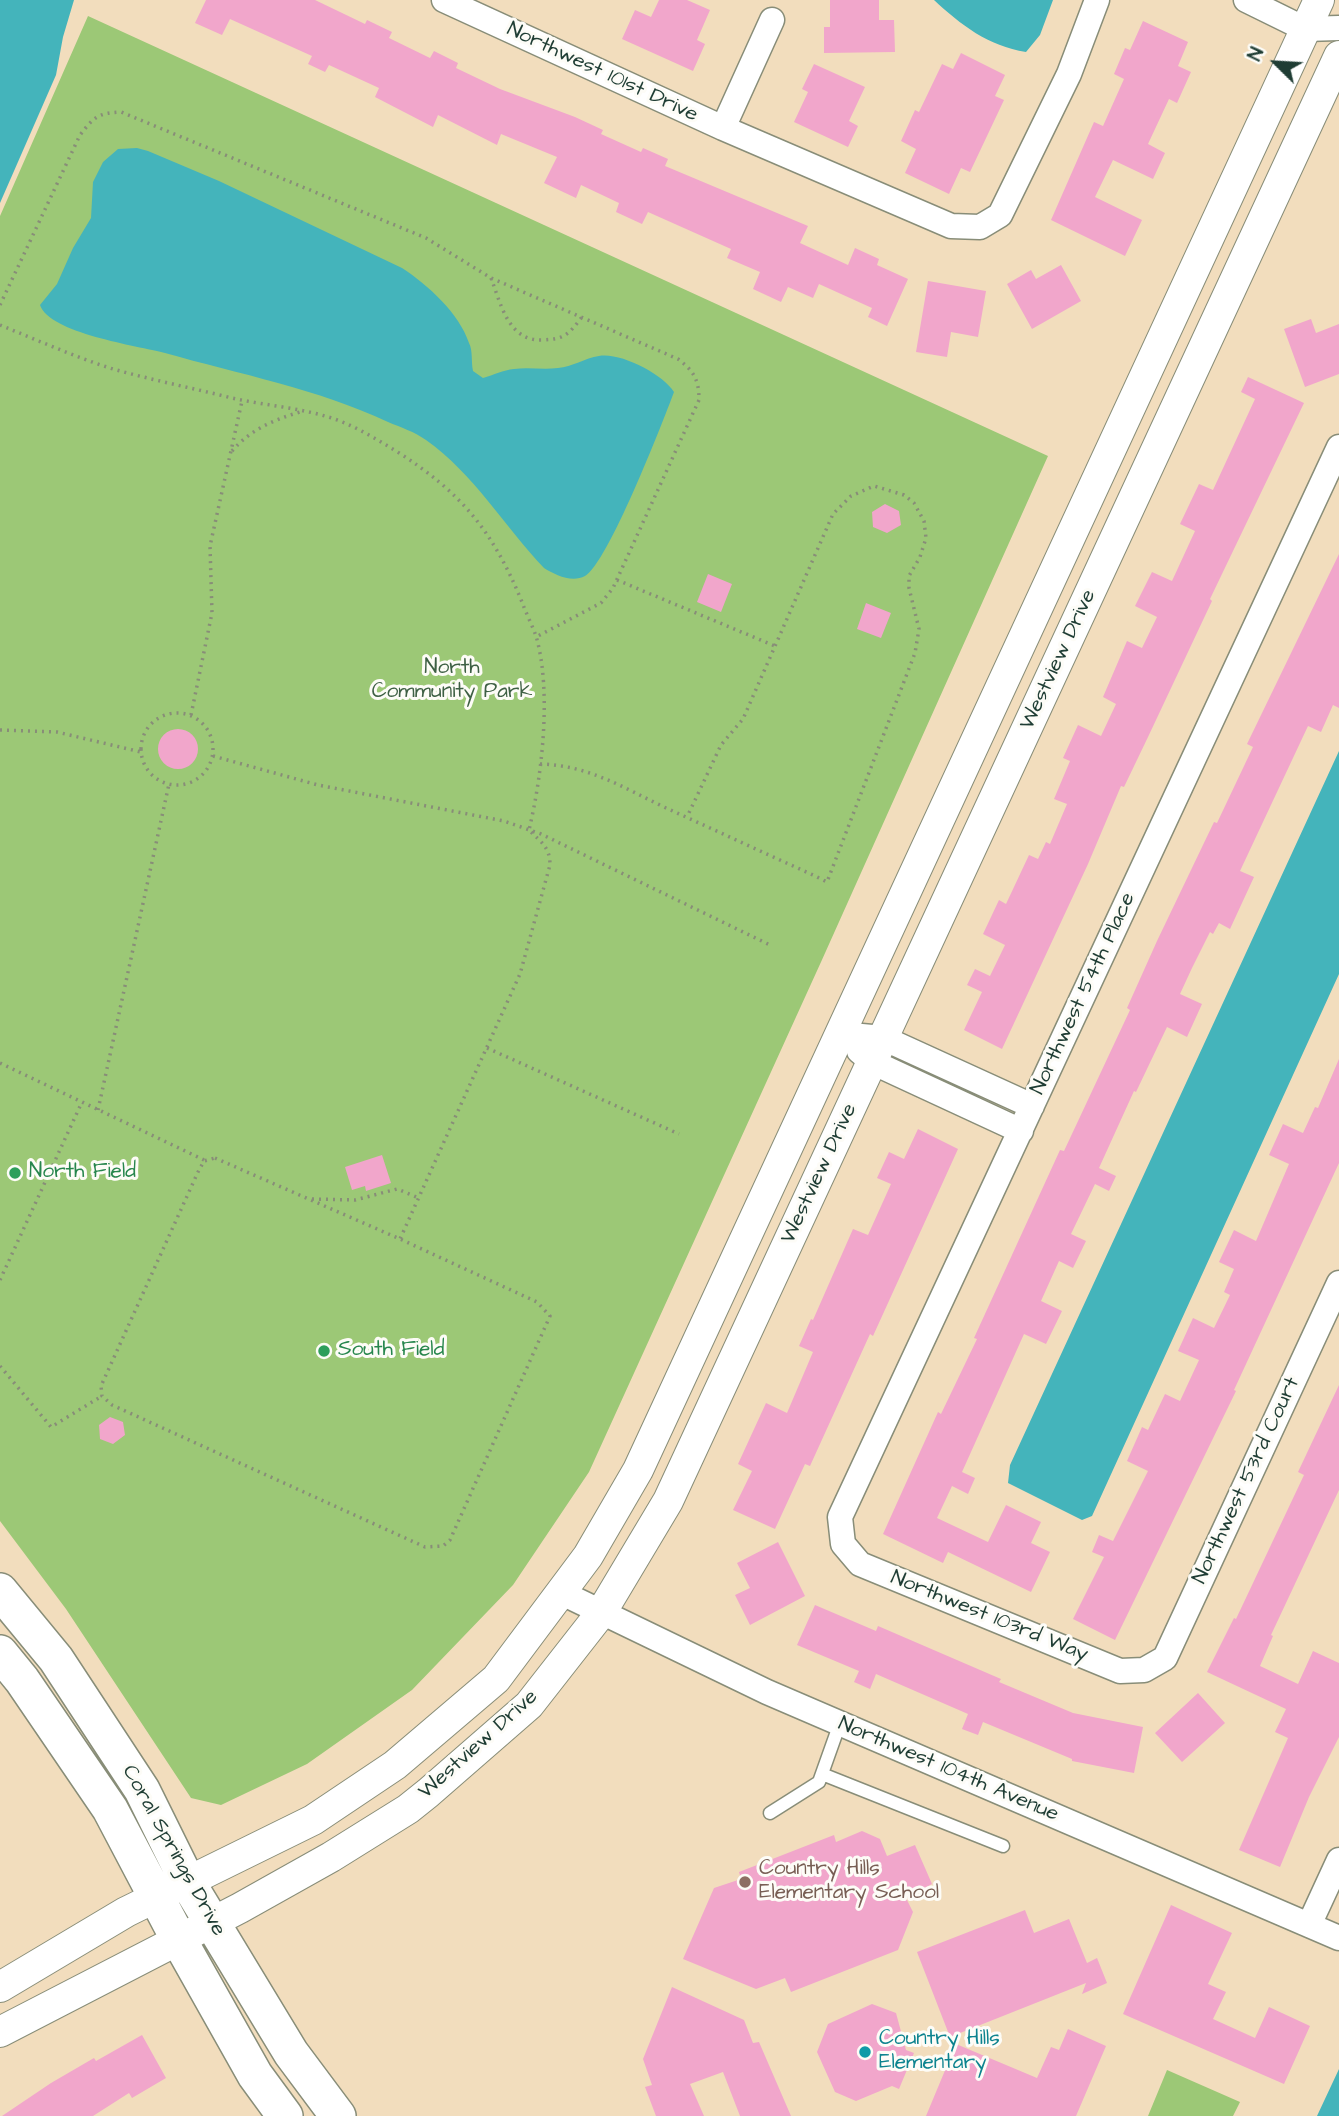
<!DOCTYPE html>
<html>
<head>
<meta charset="utf-8">
<style>
  body { margin:0 }
  #map { position:relative; width:1339px; height:2116px; overflow:hidden; background:#f2ddbd; font-family:"Architects Daughter",sans-serif }
  canvas { display:block }
  .north { position:absolute; left:1241px; top:28px; width:70px; height:70px; -webkit-text-stroke:5px #fdfcf7; paint-order:stroke; rotate:294deg; font-size:19px; font-weight:700; line-height:28px; text-align:center; color:#1f3d34 }
  .north::after { content:''; display:block; margin:auto; width:24px; height:32px; background:#1f3d34; clip-path:polygon(50% 0,100% 100%,50% 72%,0 100%) }
</style>
</head>
<body>
<div id="map">
<canvas width="1339" height="2116"></canvas>
<div class="north">N</div>
</div>
<script>
const context = document.querySelector('canvas').getContext('2d');
context.lineJoin = 'round';
function fill(path, color) {
  context.fillStyle = color;
  context.fill(path, 'evenodd');
}
function strokePath(path, color, width, dash) {
  context.strokeStyle = color;
  context.lineWidth = width;
  context.lineCap = dash ? 'butt' : 'round';
  context.setLineDash(dash || []);
  context.stroke(path);
}
function label(font, color, halo, rows, align = 'center') {
  context.font = font + ' "Architects Daughter",sans-serif';
  context.lineWidth = 6;
  context.setLineDash([]);
  context.textBaseline = 'middle';
  context.strokeStyle = halo;
  context.fillStyle = color;
  for (const [text, x, y, turn = 0] of rows) {
    context.save();
    context.translate(x, y);
    context.rotate((+turn || 0) * Math.PI / 180);
    context.textAlign = isNaN(turn) ? turn : align;
    if (halo) context.strokeText(text, 0, 0);
    context.fillText(text, 0, 0);
    context.restore();
  }
}
fill(new Path2D(`
  M88,16L1048,456L821,962L589,1472L513,1585L412,1690L307,1764L221,1805L191,1798L66,1609L0,1521V216Z
  M1167,2070L1240,2102L1233,2116H1148Z`), '#9cc876');
fill(new Path2D(`
  M0,0H74L63,37L56,75L0,203Z
  M934,0H1053L1040,35L1026,52C988,46 961,25 934,0Z
  M137,148L148,151L219,181L402,268C428,285 459,313 469,343C473,351 471,361 473,371L483,378C494,375 503,370 514,369C529,367 543,370 558,368C572,367 585,358 599,356C620,352 663,374 674,392C662,424 608,563 585,576C572,583 555,575 544,568C504,526 474,474 426,440C415,432 400,427 388,422C318,389 239,374 165,353C138,346 49,333 40,305L57,284L73,248L91,218L93,182L103,162L118,149Z
  M1339,751V974L1092,1516L1082,1520L1008,1483L1010,1465Z
  M1339,2069V2116H1317Z`), '#44b4bb');
fill(new Path2D(`
  M206,0H315L365,24L367,20L392,32L389,38L430,58L434,51L458,63L456,68L500,89L575,117L603,130L601,134L641,152L643,148L668,159L665,166L808,226L800,243L848,265L855,248L879,259L877,265L908,279L887,326L868,317L872,308L819,284L813,298L788,287L781,302L753,289L760,272L727,258L731,249L648,212L642,224L616,212L619,203L581,185L576,198L544,183L557,157L501,134L497,145L438,115L433,127L375,97L379,88L329,65L325,72L308,64L312,56L230,19L222,35L195,23Z
  M659,0H687L710,10L697,40L705,44L693,71L622,39L635,10L651,17Z
  M830,0H879V20H894L895,52L824,53V27H830Z
  M1143,21L1188,42L1178,66L1191,72L1177,103L1169,99L1148,144L1165,153L1153,179L1113,160L1095,197L1142,220L1125,256L1051,220L1094,122L1103,126L1124,79L1114,74L1125,48L1130,50Z
  M961,53L1005,75L995,96L1004,100L970,172L961,168L949,194L905,173L916,149L901,141L915,110L919,112L942,64L953,69Z
  M814,64L865,87L849,121L858,126L848,147L794,122L808,92L802,89Z
  M1061,265L1081,301L1032,329L1007,284L1031,270L1036,279Z
  M928,281L986,291L978,337L951,332L947,357L916,352Z
  M1311,319L1316,333L1339,324V374L1305,387L1284,329Z
  M1248,377L1304,403L1210,599L1212,601L1148,737L1124,787L1121,786L1088,864L1002,1049L964,1030L982,992L967,985L975,969L990,976L1005,945L983,934L999,900L1006,904L1029,855L1038,859L1046,842L1050,844L1067,804L1054,799L1070,761L1063,758L1078,725L1101,736L1116,704L1103,697L1127,641L1142,648L1157,617L1135,606L1152,572L1172,581L1195,531L1180,524L1199,484L1213,490L1255,399L1241,392Z
  M885,504L899,511L901,525L887,533L873,527L872,512Z
  M1339,554V708L1333,705L1321,732L1308,726L1240,871L1254,877L1230,929L1219,923L1213,934L1210,932L1192,968L1180,994L1202,1004L1187,1037L1167,1027L1136,1092L1134,1091L1099,1168L1116,1176L1109,1191L1095,1184L1071,1234L1086,1241L1073,1268L1059,1261L1041,1301L1062,1311L1046,1344L1024,1334L962,1472L975,1478L968,1494L952,1486L937,1518L988,1542L1006,1505L1041,1522L1031,1543L1050,1552L1031,1592L948,1552L943,1563L883,1534L938,1412L941,1414L977,1339L974,1338L1060,1150L1064,1151L1130,1010L1127,1008L1157,941L1214,822L1217,823L1253,747L1247,744Z
  M708,574L732,584L721,612L697,602Z
  M866,603L891,613L881,638L857,629Z
  M158 749a20 20 0 1 1 40 0a20 20 0 1 1-40 0Z
  M1339,1059V1163L1234,1390L1236,1391L1115,1640L1073,1619L1104,1557L1092,1552L1099,1535L1113,1541L1148,1471L1127,1461L1142,1427L1148,1430L1165,1394L1180,1401L1199,1360L1178,1351L1193,1318L1214,1328L1230,1295L1224,1292L1234,1269L1219,1262L1234,1230L1256,1241L1289,1164L1269,1155L1283,1124L1303,1133L1315,1107L1318,1108Z
  M918,1129L958,1149L873,1336L870,1334L810,1466L805,1464L775,1529L733,1510L752,1471L738,1464L766,1403L787,1413L813,1352L799,1346L811,1319L813,1320L853,1229L868,1235L891,1184L877,1178L889,1152L904,1159Z
  M382,1155L391,1183L366,1191L365,1186L352,1190L345,1167Z
  M1339,1385V1490L1271,1635L1273,1636L1260,1666L1298,1684L1313,1651L1339,1663V1737L1309,1797L1280,1867L1239,1850L1288,1738L1275,1732L1286,1709L1207,1672L1234,1618L1236,1619L1304,1475L1298,1472Z
  M110,1417L123,1422L125,1435L113,1444L100,1439L99,1425Z
  M778,1542L805,1596L750,1625L735,1595L750,1588L737,1563Z
  M815,1605L876,1631L878,1626L1001,1679L999,1682L1073,1713L1143,1727L1134,1773L1072,1761V1759L983,1722L978,1735L962,1729L968,1714L876,1674L870,1689L854,1682L859,1671L797,1645Z
  M1198,1693L1225,1723L1182,1762L1155,1733Z
  M862,1831L880,1839L887,1856L915,1845L932,1884L906,1898L913,1912L898,1950L791,1992L785,1978L756,1989L683,1959L714,1888L741,1879L739,1872L834,1835L836,1842Z
  M1171,1905L1232,1933L1208,1984L1226,1992L1213,2019L1255,2038L1269,2007L1310,2026L1284,2084L1123,2014Z
  M1025,1910L1034,1933L1069,1919L1087,1963L1097,1958L1107,1983L1082,1994L1086,1983L950,2037L917,1952Z
  M672,1987L744,2020L753,2043L759,2042L791,2116H740L723,2072L690,2084L704,2116H656L645,2087L652,2085L643,2059Z
  M872,2004L896,2013L906,2050L914,2053L899,2089L892,2086L856,2101L835,2092L817,2052L828,2024Z
  M1068,2029L1106,2046L1076,2116H926L956,2044L1037,2078L1051,2047L1059,2050Z
  M142,2035L166,2078L132,2098L129,2093L93,2116H2L51,2083L94,2058L96,2061Z`), '#f1a6cb');
const service = new Path2D(`
  M822,1774L1003,1846
  M770,1813L819,1782L840,1723`);
const minor = new Path2D(`
  M444,0L723,128L951,226L980,227L1000,215L1069,74L1097,0
  M1246,0L1305,29L1339,28
  M723,128L772,20
  M1339,447L840,1517L843,1544L860,1564L1120,1671L1144,1670L1165,1658L1339,1283
  M840,1034L883,1038L1032,1106
  M859,1051L872,1062L1021,1131
  M562,1593L767,1692L1339,1938
  M1309,1925L1339,1860`);
const tertiary = new Path2D(`
  M0,1987L126,1912L313,1820L395,1765L496,1679L588,1556L638,1470L1319,0
  M0,2032L240,1908L331,1857L408,1809L428,1793L529,1705L601,1613L668,1501L1339,56`);
const secondary = new Path2D(`
  M0,1591L56,1659L142,1790L188,1883L291,2053L338,2116
  M0,1653L22,1680L110,1809L179,1940L255,2075L285,2116`);
strokePath(service, '#888d78', 15);
strokePath(minor, '#888d78', 27);
strokePath(tertiary, '#888d78', 32);
strokePath(secondary, '#888d78', 38);
strokePath(new Path2D(`
  M491,278C501,304 508,341 542,340C565,339 568,335 582,317
  M0,305L80,135C94,117 98,113 121,112L426,238L491,278L678,359C694,371 699,380 699,400L613,588L601,603L536,637
  M0,325C37,340 75,357 113,369C152,380 192,388 232,398C267,406 306,408 340,421C360,429 378,440 396,451C461,492 493,531 522,602C526,613 532,625 536,636C552,691 542,776 529,830C541,842 550,847 550,865L520,974L400,1239
  M232,451C250,430 273,420 300,412
  M617,580L775,646
  M141 749a36 36 0 1 1 72 0a36 36 0 1 1-72 0Z
  M191,715L212,613L210,546L242,401
  M0,730L57,732L141,752
  M213,756L318,785L504,821L541,834L770,945
  M540,764C588,765 624,788 666,808C715,830 764,853 813,875L827,882L915,653L919,629L909,588V576L920,557L926,538L924,521L914,503L904,495L874,486L851,496L833,514L743,719L721,745L687,817
  M487,1048L679,1134
  M0,1063L204,1160
  M98,1110L169,784
  M215,1158L400,1239L537,1302L550,1316L450,1540L443,1546L425,1547L112,1405L102,1396L101,1386L198,1172L204,1161Z
  M312,1199L355,1200L397,1189L419,1198
  M0,1280L82,1102
  M0,1366L51,1427L102,1396`), '#888d78', 3.5, [2, 5]);
strokePath(service, '#fff', 12);
strokePath(minor, '#fff', 24);
strokePath(tertiary, '#fff', 30);
strokePath(secondary, '#fff', 35);
for (const [x, y, r, color] of [
  [15,1173,7,"#2e9e5b"],
  [324,1351,7,"#2e9e5b"],
  [745,1882,7,"#8d6e63"],
  [865,2052,7,"#0f9aa8"]
]) {
  const dot = new Path2D();
  dot.arc(x, y, r, 0, 2 * Math.PI);
  context.fillStyle = color;
  context.fill(dot);
  strokePath(dot, '#fdfcf7', 2.5);
}
label('21px', '#1f3d34', '#fdfcf7', [
  ["Northwest 101st Drive",602,73,25],
  ["Westview Drive",1059,660,-65],
  ["Northwest 54th Place",1084,994,-65],
  ["Westview Drive",820,1174,-65],
  ["Northwest 53rd Court",1247,1481,-65],
  ["Northwest 103rd Way",989,1617,22],
  ["Westview Drive",479,1745,-42],
  ["Northwest 104th Avenue",948,1770,23],
  ["Coral Springs Drive",173,1851,61]
]);
label('21px', '#3e6044', '#fdfcf7', [
  ["North",452,669],
  ["Community Park",452,693]
]);
label('21px', '#27864d', '#fdfcf7', [
  ["North Field",29,1173],
  ["South Field",338,1351]
], 'left');
label('21px', '#785e54', '#fdfcf7', [
  ["Country Hills",759,1870],
  ["Elementary School",759,1894]
], 'left');
label('21px', '#0d838f', '#fdfcf7', [
  ["Country Hills",879,2040],
  ["Elementary",879,2064]
], 'left');
</script>
</body>
</html>
